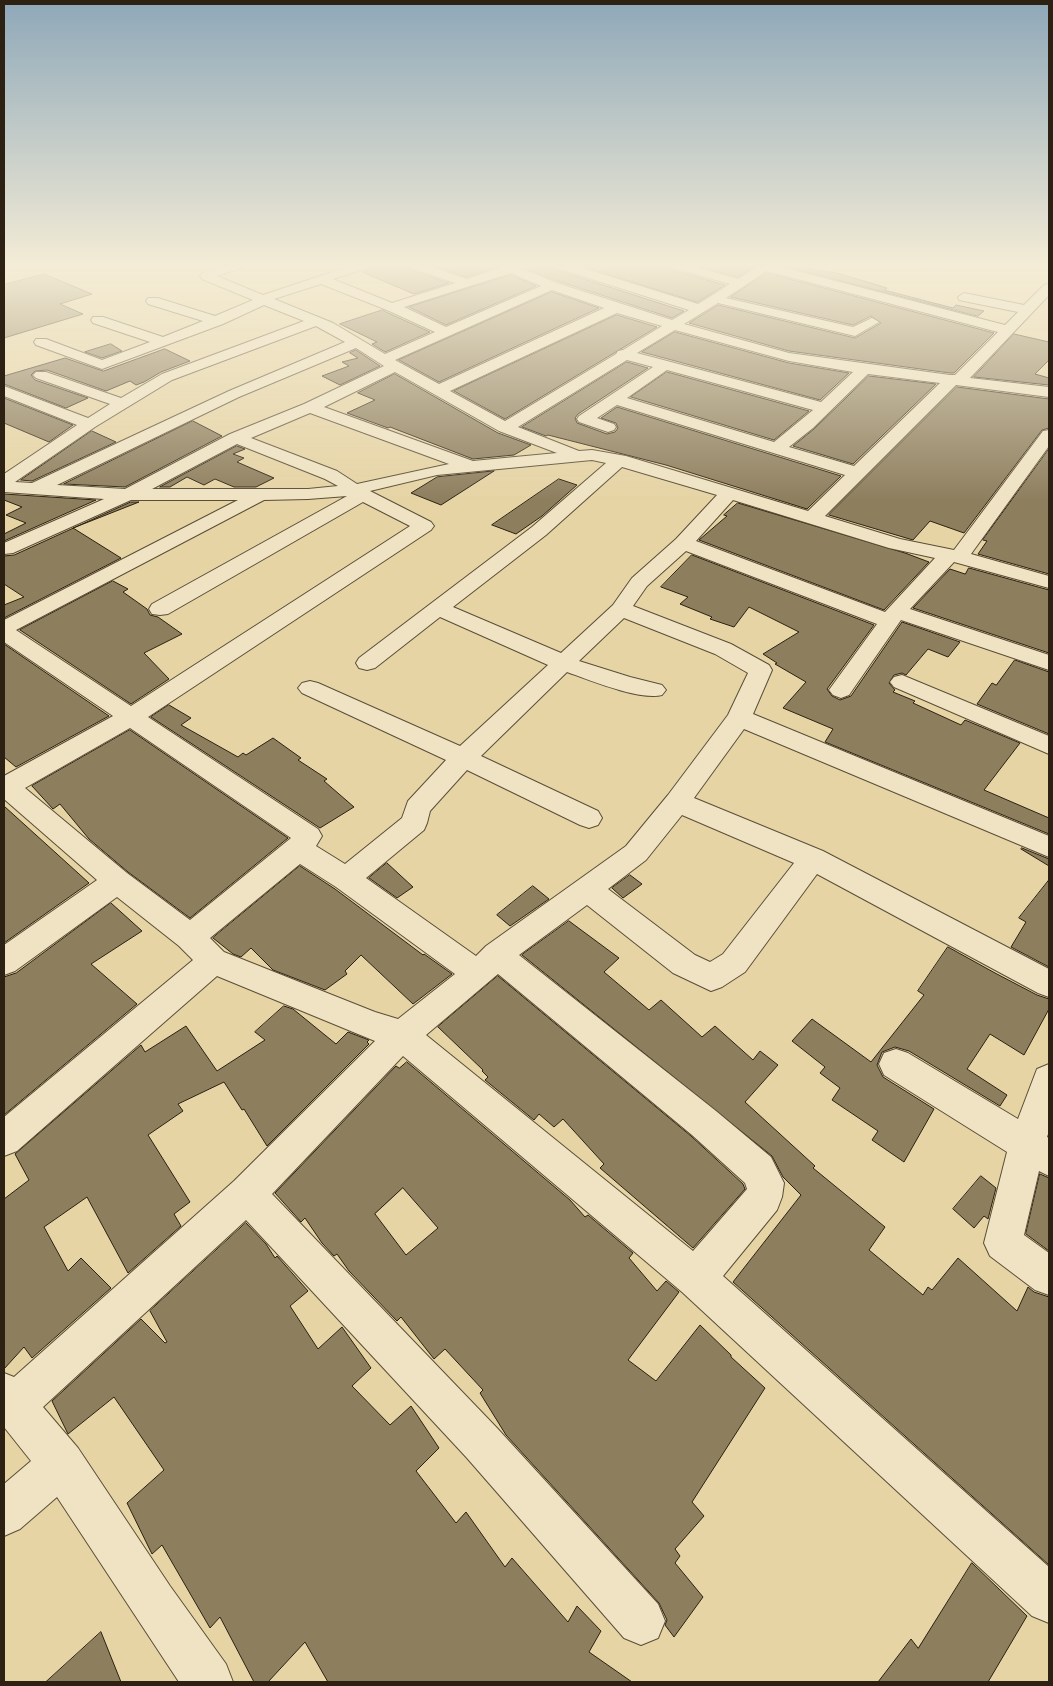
<!DOCTYPE html>
<html>
<head>
<meta charset="utf-8">
<style>
  body { margin:0 }
  #map { position:relative; width:1053px; height:1686px; overflow:hidden; background:#e6d4a5; font-family:"Sorts Mill Goudy",serif }
  canvas { display:block }
  .frame { position:absolute; inset:0; border:5px solid #2c2112; pointer-events:none }
</style>
</head>
<body>
<div id="map">
<canvas width="1053" height="1686"></canvas>
<div class="frame"></div>
</div>
<script>
const context = document.querySelector('canvas').getContext('2d');
context.lineJoin = 'round';
function fill(path, color) {
  context.fillStyle = color;
  context.fill(path, 'evenodd');
}
function strokePath(path, color, width, dash) {
  context.strokeStyle = color;
  context.lineWidth = width;
  context.lineCap = dash ? 'butt' : 'round';
  context.setLineDash(dash || []);
  context.stroke(path);
}
const building = new Path2D(`
  M372,265H408L411,270L449,283L414,294L362,272L369,270Z
  M432,265H495L497,267L467,277Z
  M531,265H553L556,270L684,311L672,318L558,281L527,269Z
  M578,265H669L672,270L725,285L698,302Z
  M695,265H757L738,277Z
  M780,265H794L841,274L887,288L884,290L953,308L956,305L984,311L978,316Z
  M767,273L994,333L954,373H950L789,351L689,323L718,305L855,338L881,323L871,316L853,325L731,297Z
  M44,274L92,294L60,304L83,314L4,338V285Z
  M511,275L536,286L446,325L409,307Z
  M552,292L599,308L439,382L399,360Z
  M383,310L386,312L430,332L385,352L372,344L377,342L340,324Z
  M617,315L657,327L505,419L454,391Z
  M675,332L789,363L849,373L820,400L642,352Z
  M1014,334L1049,342V360L1035,374L1049,378V385L974,377Z
  M111,344L122,351L102,358L85,352Z
  M165,349L190,361L161,372L144,382L136,385L130,381L106,391L47,370L35,371L31,375L35,380L88,398L66,408L4,384V376L65,358L103,371Z
  M356,350L380,366L340,385L322,376L349,366L342,362L358,358L350,353Z
  M627,362L648,368L578,414L575,418L577,423L607,434L615,432L618,428L616,423L601,418L617,407L841,476L807,509L666,465L548,435L546,436L522,427Z
  M667,372L809,411L774,440L631,397Z
  M395,374L498,433L531,445L514,455L473,459L390,427L388,428L347,413L375,400L358,393Z
  M869,376L936,384L853,464L793,446L814,429Z
  M957,387L1049,399V428L1042,430L964,533L930,521L913,540L829,515Z
  M4,398L73,425L49,442L4,423Z
  M193,421L222,436L125,487L64,484Z
  M92,431L116,442L32,481L21,480Z
  M237,446L245,449L233,454L244,458L237,462L274,478L256,487H234L215,479L204,485L187,477L170,487H160Z
  M1049,449V574L978,554L987,541L983,540Z
  M494,471L441,505L411,493L437,477Z
  M559,479L577,485L542,516L516,534L492,525Z
  M4,494L96,500L4,541V534L26,523L6,515L22,507L4,500Z
  M131,502H139L73,528L121,558L4,618V605L24,597L4,584V556L14,555Z
  M738,503L905,553L929,562L884,610L699,540L727,516L724,515Z
  M692,555L874,625L827,689L832,696L840,700L851,696L902,622L960,642L948,657L928,649L906,675L902,673L894,675L889,683L895,690L893,692L915,701L913,703L961,725L965,720L1020,743L984,790L1049,818V834L825,742L833,729L783,708L806,682L775,664L777,663L763,654L799,632L749,607L734,627L710,619L712,617L680,604L688,597L661,587Z
  M969,568L1049,590V653L913,608L950,569L965,574Z
  M113,581L128,589L123,592L147,609L150,615L158,617L182,634L144,653L169,679L131,704L20,630Z
  M4,644L109,716L16,767L4,757Z
  M1015,660L1049,672V734L977,704L992,683L996,685Z
  M169,705L191,718L181,725L238,757L243,753L246,755L273,738L301,758L298,760L327,779L324,781L354,807L320,828L151,717Z
  M130,730L288,838L190,918L128,872L89,839L60,804L53,809L32,786Z
  M4,806L89,883L4,943Z
  M1022,848L1049,859V866L1021,849Z
  M387,863L413,887L397,898L369,878Z
  M300,866L335,889L423,955L424,954L452,974L413,1004L361,955L345,971L347,974L325,990L273,970L251,948L241,957L233,954L213,938Z
  M630,875L642,884L623,898L612,888Z
  M1049,880V967L1011,947L1026,922L1019,918Z
  M533,886L549,899L510,926L497,915Z
  M111,903L142,931L91,964L137,1004L4,1115V977L16,973Z
  M569,921L619,958L604,972L649,1010L661,1000L702,1037L715,1026L753,1060L760,1051L778,1065L745,1102L815,1166L813,1168L885,1227L869,1250L923,1295L928,1287L932,1290L958,1258L1017,1311L1028,1287L1034,1292L1049,1297V1565L733,1282L801,1195L783,1177L772,1156L522,955Z
  M948,947L995,973L1037,995L1049,999V1009L1024,1055L990,1034L967,1069L1007,1095L1000,1106L909,1051L895,1047L882,1052L877,1065L883,1077L934,1109L904,1162L872,1140L878,1131L832,1100L840,1088L820,1073L825,1067L792,1041L812,1019L871,1062L924,995L918,991Z
  M498,976L691,1136L743,1184L745,1189L693,1248L600,1168L604,1164L563,1119L554,1127L539,1114L534,1120L485,1080L488,1077L482,1071L483,1070L438,1027Z
  M284,1006L293,1009L336,1044L348,1032L369,1040L367,1042L369,1044L267,1146L244,1109L242,1110L224,1082L178,1104L183,1111L148,1135L190,1202L174,1214L181,1226L128,1273L87,1197L44,1227L68,1271L81,1258L111,1288L32,1358L24,1347L4,1369V1199L29,1180L15,1154L141,1045L145,1052L186,1026L217,1071L265,1040L255,1032Z
  M407,1062L570,1200L585,1217L588,1215L633,1253L629,1258L657,1291L666,1281L679,1292L628,1360L656,1381L700,1325L731,1355V1357L765,1388L692,1502L704,1516L675,1549L680,1556L675,1563L703,1597L674,1637L665,1625L667,1620L659,1603L506,1435L480,1393L483,1390L445,1349L434,1359L401,1317L397,1321L349,1271L337,1254L334,1256L322,1243L305,1218L301,1222L275,1193L396,1066L399,1068ZM403,1188L438,1228L406,1255L375,1214Z
  M1040,1174L1049,1178V1251L1026,1234Z
  M981,1176L996,1188L988,1219L984,1216L974,1228L953,1209Z
  M246,1223L266,1244L275,1258L277,1256L308,1291L290,1306L318,1349L342,1327L371,1368L352,1386L390,1425L411,1406L439,1448L416,1471L456,1523L466,1512L505,1567L512,1558L568,1622L577,1606L601,1631L589,1652L632,1682H328L305,1642L268,1682H254L220,1617L210,1628L162,1545L152,1554L127,1503L164,1470L114,1397L68,1434L52,1401L141,1319L165,1343L167,1342L150,1311Z
  M972,1563L1027,1616L988,1682H878L911,1639L918,1648Z
  M101,1632L121,1682H46Z`);
fill(building, '#8d7e5e');
strokePath(building, '#2c2112', 1);
const minor = new Path2D(`
  M226,265H243L241,268L217,276L263,295L353,265H370L368,268L333,279L392,303L455,283L412,268L410,265H427L467,279L500,268L497,265H529L523,269L557,283L672,320L689,310L557,268L555,265H573L698,304L730,284L673,268L671,265H689L738,279L760,265H774L1005,325L1018,312L959,300L958,297L964,293L1024,305L1044,285L1049,284V295L970,378L1049,387V397L956,385L825,516L900,539L954,550L1043,431L1049,430V446L971,554L1049,576V588L954,562L910,609L1049,655V670L901,620L849,695L841,698L833,695L829,690L877,624L686,551L647,586L633,606L731,644L769,665L772,670L753,714L1049,836V857L744,729L694,798L823,851L1049,969V997L1038,993L817,874L745,972L722,987L711,991L673,973L587,905L519,955L716,1111L771,1157L784,1183L782,1197L777,1210L723,1276L1049,1567V1623L1032,1616L682,1292L403,1056L272,1194L497,1428L658,1604L665,1621L658,1638L641,1645L624,1638L467,1458L246,1220L43,1407L78,1448L170,1586L226,1664L233,1682H179L57,1497L20,1529L4,1536V1484L31,1461L4,1427V1373L14,1377L234,1181L375,1041L217,976L17,1151L4,1156V1117L193,960L179,946L117,897L15,971L4,975V945L97,880L4,799V776L113,716L4,642V620L238,500H131L13,553L4,554V543L104,499L4,492V474L77,425L4,396V386L88,418L110,404L36,378L33,375L36,372H46L121,398L162,374L304,321L264,305L223,324L102,369L36,345L34,342L36,339H46L102,360L150,342L93,323L91,320L93,317H103L163,337L203,321L148,304L146,301L148,298H158L215,316L253,300L202,279L200,276L202,273ZM767,271L998,332L955,375H950L789,353L684,324L718,303L855,336L879,322L872,318L853,327L726,298ZM511,273L541,286L446,327L404,307ZM321,284L387,310L435,332L385,354L333,323L274,299ZM552,290L604,308L439,384L395,360ZM617,313L662,326L623,350L618,351L616,354L505,421L450,391ZM316,326L345,342L229,391L32,483L15,482L95,427L172,380ZM675,330L789,361L853,372L821,402L637,353ZM356,348L384,366L304,404L230,434L125,489L57,485L239,397ZM627,360L653,367L579,416L577,419L579,422L608,432L614,430L616,427L614,424L597,418L617,405L845,475L808,511L626,456L592,450L579,451L518,427ZM667,370L813,410L774,442L627,398ZM395,372L499,431L557,453L473,461L324,407ZM868,374L940,383L854,466L789,447L813,428ZM310,413L449,464L357,484L337,471L251,438ZM237,444L325,479L338,486L308,489H152ZM592,460L606,463L532,527L359,658L356,663L359,668L367,670L375,668L440,617L548,665L460,746L318,683L310,681L302,683L298,688L302,693L446,760L408,801L402,818L345,864L316,846L322,836L318,829L148,717L431,530L434,526L431,522L370,491L437,475ZM622,467L717,495L676,539L632,578L613,605L561,653L453,607L546,535ZM347,496L152,604L149,609L152,614L160,615L168,614L363,502L410,526L131,706L16,630L264,500L308,499ZM733,500L889,548L935,558L885,612L696,541ZM624,618L715,654L748,673L728,715L668,795L626,846L486,946L476,956L366,878L424,830L427,823L430,811L467,770L580,825L589,828L598,825L602,818L598,811L481,756L567,672C589,680 641,701 662,695L666,690L662,685L630,677L579,661ZM130,728L291,838L190,920L127,873L25,788ZM682,815L794,863L723,954L710,962L695,955L608,889L646,860ZM300,864L336,887L455,974L398,1019L375,1012L224,952L210,938ZM498,974L692,1135L745,1183L747,1189L693,1251L426,1035Z
  M924,265H947C942,271 929,271 924,265Z
  M902,675L1049,736V754L894,687L890,682L894,677Z
  M896,1049L908,1053L1018,1119L1037,1069L1049,1064V1131L1047,1137L1049,1138V1176L1039,1171L1024,1235L1049,1253V1295L1035,1290L990,1256L984,1243L1007,1152L884,1075L879,1064L884,1053Z`);
strokePath(minor, '#5a4e37', 2);
fill(minor, '#efe3c4');
const sky = context.createLinearGradient(0, 0, 0, 501);
sky.addColorStop(0, '#8ea8b9');
sky.addColorStop(0.53, '#f4ecd6');
sky.addColorStop(1, '#f4ecd600');
context.fillStyle = sky;
context.fillRect(0, 0, 1053, 501);
</script>
</body>
</html>
